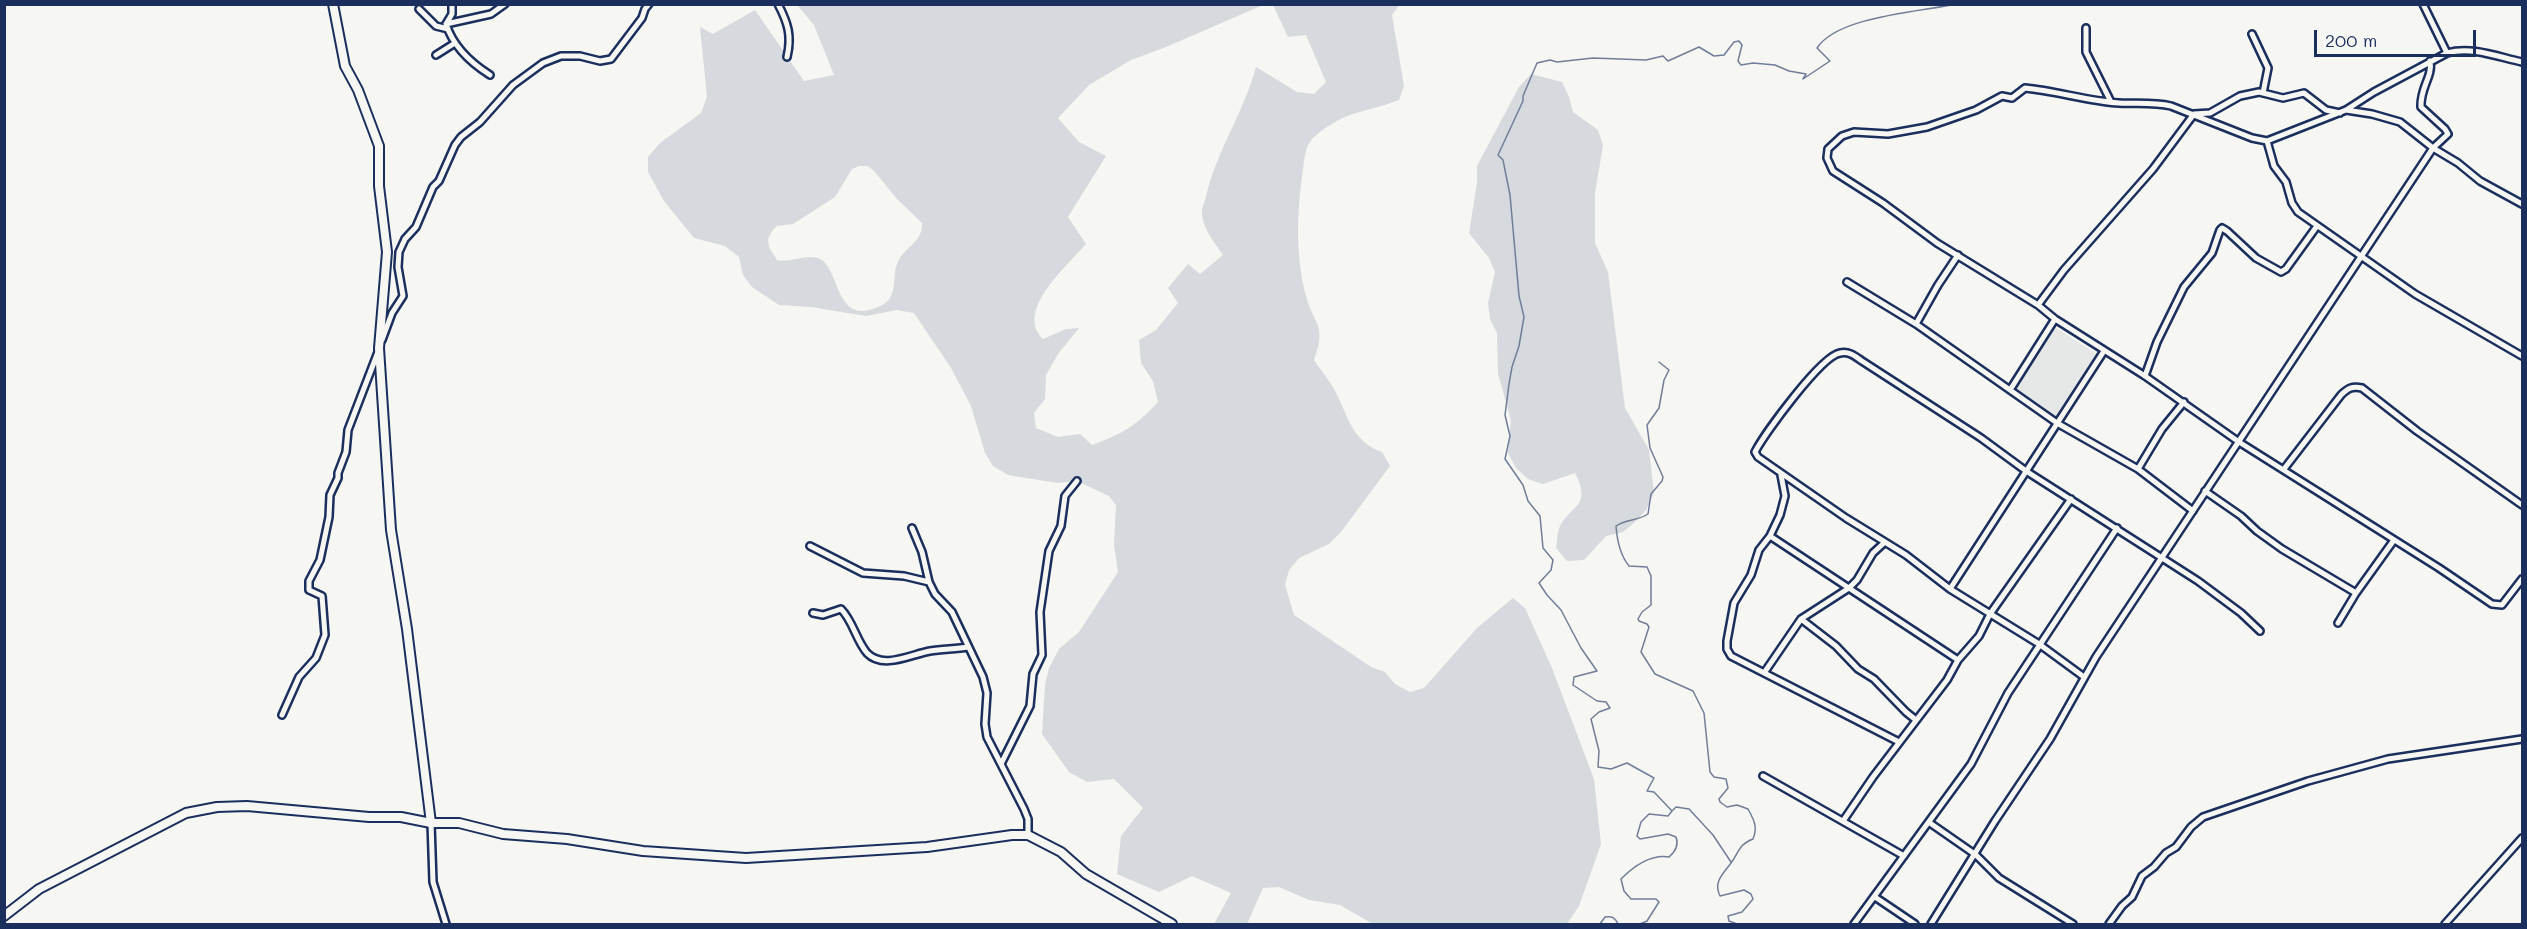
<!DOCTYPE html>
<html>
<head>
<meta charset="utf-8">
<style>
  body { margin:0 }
  #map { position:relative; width:2527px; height:929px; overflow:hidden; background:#f6f6f2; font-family:Mali,sans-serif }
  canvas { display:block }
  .frame { position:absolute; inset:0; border:6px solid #1b2f5e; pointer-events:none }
  .scale { position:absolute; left:2314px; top:30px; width:162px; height:27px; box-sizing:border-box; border:3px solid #1b2f5e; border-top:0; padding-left:8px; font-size:18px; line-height:21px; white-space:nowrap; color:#1b2f5e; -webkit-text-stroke:4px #f6f6f2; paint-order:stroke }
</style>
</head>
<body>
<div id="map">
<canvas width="2527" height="929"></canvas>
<div class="frame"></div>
<div class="scale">200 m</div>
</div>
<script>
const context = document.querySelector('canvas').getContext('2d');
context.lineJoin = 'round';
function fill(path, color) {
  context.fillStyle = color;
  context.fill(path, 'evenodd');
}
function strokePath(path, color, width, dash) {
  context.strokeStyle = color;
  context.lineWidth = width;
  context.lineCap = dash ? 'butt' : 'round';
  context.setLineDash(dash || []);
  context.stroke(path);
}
fill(new Path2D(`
  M2053,326L2097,354L2057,417L2013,390Z`), '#e6e7e7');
fill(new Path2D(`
  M832,4L1263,5L1166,47L1131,60L1089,85L1058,118L1079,142L1106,156L1068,217L1086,244C1068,265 1014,311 1043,339L1066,329L1079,328L1058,354L1046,375L1045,399L1034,413L1036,428L1058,437L1080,434L1092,445C1122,434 1136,426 1158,402L1153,381L1141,363L1139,340L1156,330L1178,303L1168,288L1188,264L1200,274L1223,255C1215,243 1203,229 1202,214C1201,209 1205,201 1206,196C1217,150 1244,112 1256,67L1297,92L1314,94L1326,82L1306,35L1288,37L1273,5H1399L1392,15L1404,86L1399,100C1378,109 1355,110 1335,122C1328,126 1314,135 1310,142C1305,149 1304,161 1303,169C1297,210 1295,254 1306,296C1314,325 1327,325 1314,360C1320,369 1327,378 1333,387C1348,413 1350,441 1382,452L1390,466L1341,532L1329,544L1299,558L1289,570L1285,585L1294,615L1371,667L1385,672L1395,684L1410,692L1424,688L1477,628L1513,598L1525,608L1552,668L1594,779L1601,844L1579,906L1567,924H1373L1340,905L1309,900L1279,887L1263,888L1247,924H1214L1231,893L1192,876L1159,892L1117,874L1121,836L1143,808L1114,779L1087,782L1069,772L1042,734L1045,685L1049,668L1059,649L1079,632L1118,572L1114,545L1116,505L1109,496L1077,481L1058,483L1008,475L993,466L985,453L971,406L951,368L914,313L897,310L866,316L811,307L779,305L752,287L743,275L739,257L725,246L694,238L664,201L648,172V157L660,143L701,113L707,97L700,27L713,34L755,10L804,81L834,75L814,25L798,6ZM859,166H868L875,172L897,199L922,223C923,243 903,247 897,264C893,274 896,286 891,296C888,303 881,306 873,309C834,322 840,266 818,258C805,254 791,263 777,260L769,247L768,239L772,231L777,226L793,224L835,197L852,169Z
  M1531,74L1562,82L1569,97L1573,112L1598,130L1603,145L1595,193V243L1608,272L1625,408L1649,450L1654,493L1646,510L1635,522L1623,532L1606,536L1584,560L1567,561L1556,548C1557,543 1557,534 1559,529C1569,504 1593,509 1575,473L1543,484L1528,479L1516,468L1508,453L1511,420L1498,374L1497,333L1490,319L1488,303L1495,272L1489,258L1469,233L1477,183V166L1519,87Z`), '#d6d9dd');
strokePath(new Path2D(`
  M1968,4H1986
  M1659,362L1669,370L1664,380L1659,408L1647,425L1650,448L1663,477L1662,481L1651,494L1648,514C1638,521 1626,519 1616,526C1617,540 1620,555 1629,566L1647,567L1651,576V605L1642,612L1638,619L1639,621L1647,624L1649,627L1641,652L1655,674L1693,691L1704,713L1710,772L1714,777L1726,779L1728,788L1719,799L1720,802L1727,807L1737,805L1748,809C1754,820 1758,827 1753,839C1739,844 1739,852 1731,863C1723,874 1713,882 1720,896L1744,890L1751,894L1753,899L1742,912L1728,916L1729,921L1737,924
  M1673,810L1676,807L1689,809L1713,835L1731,862
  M1600,924L1605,917C1613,916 1615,918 1618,924
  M1640,924L1647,921L1659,902L1656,899H1631L1624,891L1621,879C1634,866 1650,854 1669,857C1676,851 1679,845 1676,837L1668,834L1640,839L1637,836L1641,822L1649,814L1668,816L1672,811L1654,792L1647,791L1654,778L1627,763L1611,769L1598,767L1599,751L1591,719L1599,712L1610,708L1606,702L1597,701L1573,685L1574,677L1597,671L1581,648L1561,610L1547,595L1539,583L1551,570L1553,560L1543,548L1540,516L1528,501L1523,485L1505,459L1510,436L1505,415L1509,384L1512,367L1519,346L1524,317L1519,296L1510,195L1503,160L1498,155L1523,101V96L1537,63L1550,60L1557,62L1593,58L1646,60L1663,56L1668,61L1699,47L1714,56L1724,55L1734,42L1739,41L1742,45L1738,61L1741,65L1753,63L1775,65L1789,71L1806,74L1803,79L1830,61L1817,48C1838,16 1920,12 1956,4`), '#717e99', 1.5);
const street = new Path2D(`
  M452,4V14L446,24C453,46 471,63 490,75
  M778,4C788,23 792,36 787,57
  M2423,4L2447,53
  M419,9L436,26L448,29
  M446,24L491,14L505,4
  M2086,28V52L2111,102
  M2252,34L2268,68L2263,93
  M436,55L455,43
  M2522,62C2498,57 2472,46 2447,53L2374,92L2346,110L2267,141L2252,138L2171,106C2154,102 2137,104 2119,103C2087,101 2057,91 2025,88L2012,98L2002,96L1976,110L1927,127L1888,134L1854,132L1842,136L1828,149L1827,158L1833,171L1883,203L1937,243L2038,305L2055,319L2145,376L2239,442L2439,568L2492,604L2502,605L2522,579
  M2346,110L2372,114L2400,122L2433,148L2458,163L2480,181L2522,204
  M2267,141L2274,166L2286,182L2292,203L2298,212L2415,294L2522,356
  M1847,282L1916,324L2057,423L2138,469L2193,511
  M2038,305L2064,270L2153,169L2194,114L2210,113L2240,96L2259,92L2283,98L2304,93L2326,110L2340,113
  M1916,324L1938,285L1958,255
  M382,340L392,313L403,296L398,267L399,252L405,239L416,227L433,187L439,181L455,145L461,137L480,122L513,85L543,63L561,56H580L600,61L611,59L642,18L645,9L649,4
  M2145,376L2157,342L2184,287L2212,253L2220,230L2222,228L2227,231L2256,258L2281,272L2286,269L2317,226
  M2010,390L2055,319
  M2138,469L2162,429L2184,402
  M2284,469L2341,395C2348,388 2352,386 2362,388L2417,431L2522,505
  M1781,475L1785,496L1780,515L1770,536L1759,550L1751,575L1734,603L1727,641V649L1731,656L1899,742
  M2205,491L2241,516L2257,531L2282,549L2356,593
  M912,528L922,552L929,582L935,594L952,612L983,677L987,693L985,724L987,737L1024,809L1028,819V835
  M1770,536L1958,660
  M810,546L863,573L904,576L929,582
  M1950,589L2104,351
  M813,613L823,615L841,609C853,621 856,640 867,653C883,670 912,654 930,651C943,649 956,649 968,647
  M1801,619L1836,646L1858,669L1874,679L1906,712L1916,720
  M2338,623L2356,593L2394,540
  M1764,673L1801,619L1849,588L1857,580L1873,553L1885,542
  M2084,677L2039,644L1950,589L1906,555L1846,518L1758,457L1755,452C1765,433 1821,356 1840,353C1849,351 1855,356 1862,361L1981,438L2026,471L2198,581L2241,613L2260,631
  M282,715L299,677L316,658L325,635L322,596L309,590V581L320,560L329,517L330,495L338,478V473L346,452L348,430L378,352
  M1001,764L1030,706L1033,674L1042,655L1040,612L1049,551L1061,526L1065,496L1077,481
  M1763,776L1904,856
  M1843,821L1873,777L1947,680L1958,660L1979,636L1990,614L2071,499
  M431,823L433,882L446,924
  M1930,823L1976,855L1999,878L2073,924
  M1875,897L1915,924
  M1854,924L1971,764L2008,693L2117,528
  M1931,924L1995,821L2050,739L2096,657L2433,148L2448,134L2445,129L2421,107C2420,87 2433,77 2430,61
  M2109,924L2122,906L2132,897L2142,876L2154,867L2166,853L2176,847L2191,827L2203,817L2308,781L2388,759L2522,739
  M2445,924L2522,838`);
const secondary = new Path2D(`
  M333,4L345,66L358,90L379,146V186L387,252L379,348L391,530L407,629L431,823
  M4,916L39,889L186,813L217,807L247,806L369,817H401L431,823H459L503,834L567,839L643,851L746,858L927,847L1012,835H1028L1061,852L1086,874L1172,924`);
strokePath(street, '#1b2f5e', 10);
strokePath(secondary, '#1b2f5e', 12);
strokePath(street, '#f6f6f2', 5);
strokePath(secondary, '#f6f6f2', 8);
</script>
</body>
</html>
